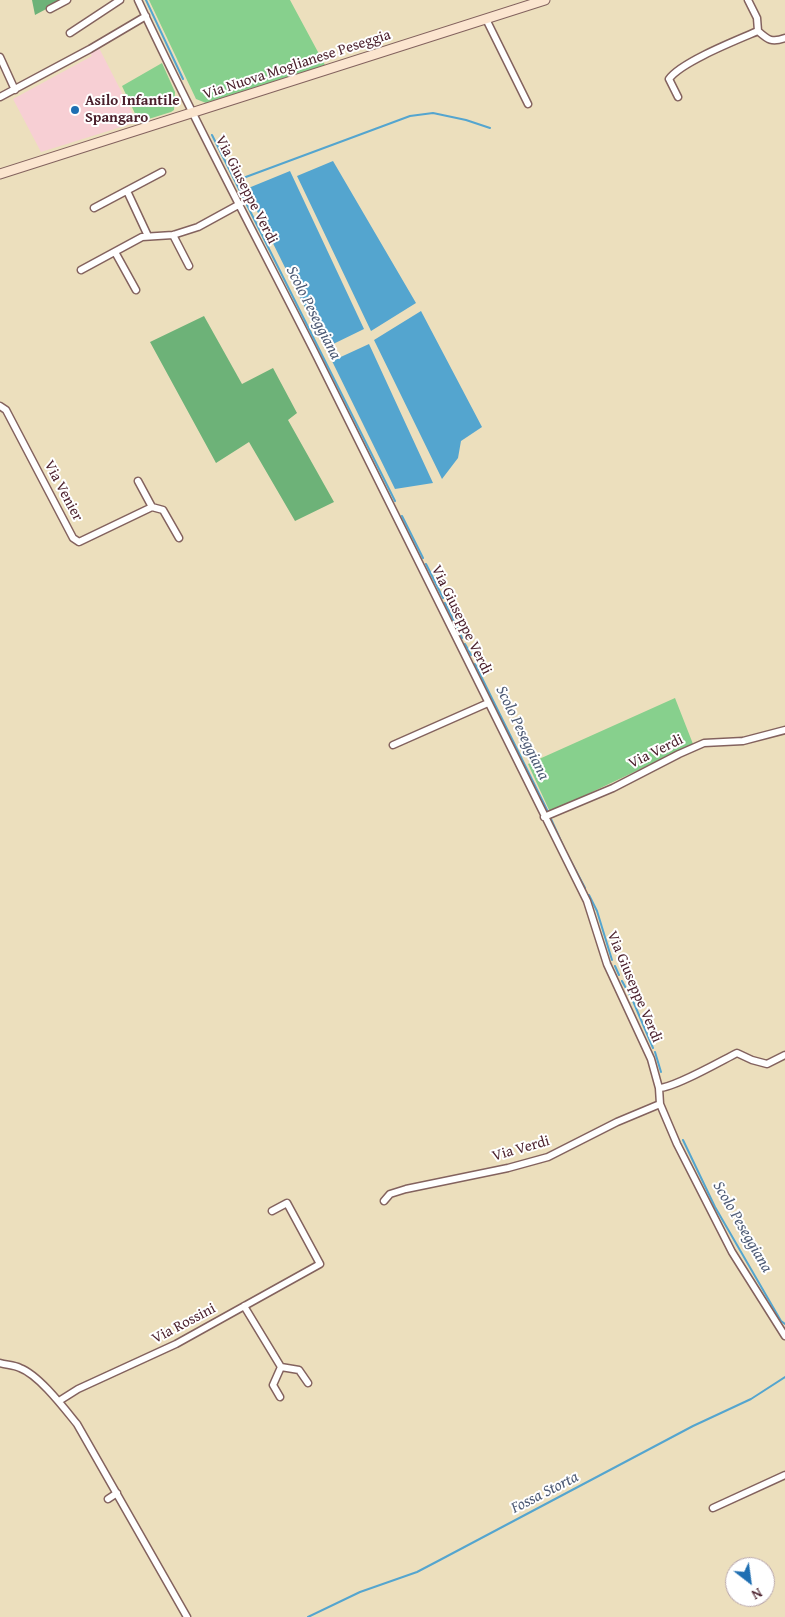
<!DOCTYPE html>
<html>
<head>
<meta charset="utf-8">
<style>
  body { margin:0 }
  #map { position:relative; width:785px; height:1617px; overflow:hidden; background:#ecdfbd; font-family:"Gentium Book Plus",serif }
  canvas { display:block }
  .north { position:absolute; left:725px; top:1557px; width:50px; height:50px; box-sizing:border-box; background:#fff; border:1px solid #b7a5aa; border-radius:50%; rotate:150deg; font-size:14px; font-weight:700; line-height:20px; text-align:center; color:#4a1f2b }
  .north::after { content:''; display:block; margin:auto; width:18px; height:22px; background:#1f6fb2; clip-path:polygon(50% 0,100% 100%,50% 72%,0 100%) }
</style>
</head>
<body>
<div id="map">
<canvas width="785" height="1617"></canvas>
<div class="north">N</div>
</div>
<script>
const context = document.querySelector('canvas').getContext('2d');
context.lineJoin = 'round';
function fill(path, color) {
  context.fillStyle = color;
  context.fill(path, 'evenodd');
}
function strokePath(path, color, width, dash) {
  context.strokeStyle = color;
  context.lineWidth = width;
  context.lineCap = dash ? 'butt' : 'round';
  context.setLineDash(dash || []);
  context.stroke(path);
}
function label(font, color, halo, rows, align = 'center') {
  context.font = font + ' "Gentium Book Plus",serif';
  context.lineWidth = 4;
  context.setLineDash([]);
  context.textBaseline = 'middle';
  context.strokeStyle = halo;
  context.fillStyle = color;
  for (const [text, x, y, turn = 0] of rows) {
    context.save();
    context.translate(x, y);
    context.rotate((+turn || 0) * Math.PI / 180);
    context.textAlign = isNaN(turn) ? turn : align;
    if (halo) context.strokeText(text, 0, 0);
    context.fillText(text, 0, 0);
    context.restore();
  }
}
fill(new Path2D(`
  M99,48L137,122L41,152L13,99L92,56L90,53Z`), '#f7cfd4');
fill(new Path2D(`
  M149,0H290L325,65L206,103L196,99Z
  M162,63L175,92L174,110L171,112L139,122L122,86Z
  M675,698L693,744L550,812L528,764Z`), '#87d08d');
fill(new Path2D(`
  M32,0H63L35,15Z
  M204,316L242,384L273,368L297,413L288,420L334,502L295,521L249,442L216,463L150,342Z`), '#6db278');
fill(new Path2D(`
  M333,161L416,303L371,331L297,176Z
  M290,171L364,329L325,348L246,189Z
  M421,311L482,427L461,441L458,458L442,479L374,340Z
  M369,344L433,483L395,489L332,361Z`), '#54a5cf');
strokePath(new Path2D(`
  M146,0L183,79
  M212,135L395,501
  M235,181L410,116L433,113L466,120L490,128
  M402,516L423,558
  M426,564L443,598
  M445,603L462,638
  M465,644L471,655
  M475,664L548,812
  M551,819L565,850L585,888
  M589,895L597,911L612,960
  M615,966L619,975
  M622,981L633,1001L653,1048
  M655,1052L661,1072
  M683,1140L715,1207L781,1321L785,1324
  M308,1617L360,1592L417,1572L438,1561L693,1426L751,1399L785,1377`), '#54a5cf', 2);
const minor = new Path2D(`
  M138,0C194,121 257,238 317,357C408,538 496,720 587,901L607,964L651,1059L659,1088L660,1104L677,1144L732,1252L785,1336
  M50,9L67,0
  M486,19L528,104
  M758,31C768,40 772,43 785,38
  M70,33L120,0
  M0,57L15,90
  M0,97L90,49L146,16
  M678,97L669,79C681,62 737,40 758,31L757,18L748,0
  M127,191L148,236
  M94,208L162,172
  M173,235L189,266
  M115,252L136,290
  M81,270L142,237L173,235L198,227L240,204
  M0,406L6,410L73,538L79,542L152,507L163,510L179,538
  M138,481L152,507
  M393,745L488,703
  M544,817L613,788L679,754L704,743L743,741L785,730
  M659,1088C674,1088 721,1061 737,1053L752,1060L767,1064L785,1055
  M384,1201L390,1194L406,1189L508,1168L548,1157L617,1122L660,1104
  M244,1306L281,1367L299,1370L308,1383
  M0,1363C6,1365 14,1365 20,1368C39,1375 64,1408 77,1424L187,1617
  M280,1397L273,1385L281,1367
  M59,1401L78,1389L176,1344L320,1264L287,1203L272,1211
  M108,1499L117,1493
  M713,1508L785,1475`);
const secondary = new Path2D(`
  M0,174L545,0`);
strokePath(minor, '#83625e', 9);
strokePath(secondary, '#83625e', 11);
strokePath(minor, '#fff', 6);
strokePath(secondary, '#fbe5cf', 9);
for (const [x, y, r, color] of [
  [75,110,5,"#1f6fb2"]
]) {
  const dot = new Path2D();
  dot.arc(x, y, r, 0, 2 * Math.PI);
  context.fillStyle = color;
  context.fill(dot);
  strokePath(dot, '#fff', 2);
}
label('15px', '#4a1f2b', '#fff', [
  ["Via Nuova Moglianese Peseggia",297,65,-18],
  ["Via Giuseppe Verdi",246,190,63],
  ["Via Venier",63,491,62],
  ["Via Giuseppe Verdi",461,620,64],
  ["Via Verdi",656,752,-26],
  ["Via Giuseppe Verdi",634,987,67],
  ["Via Verdi",521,1149,-16],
  ["Via Rossini",184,1324,-28]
]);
label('bold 15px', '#4a1f2b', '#fff', [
  ["Asilo Infantile",85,101],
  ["Spangaro",85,118]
], 'left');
label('italic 16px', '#4e5b75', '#fff', [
  ["Scolo Peseggiana",313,313,63],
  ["Scolo Peseggiana",522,733,64],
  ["Scolo Peseggiana",742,1227,60],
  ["Fossa Storta",545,1493,-27]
]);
</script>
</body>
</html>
